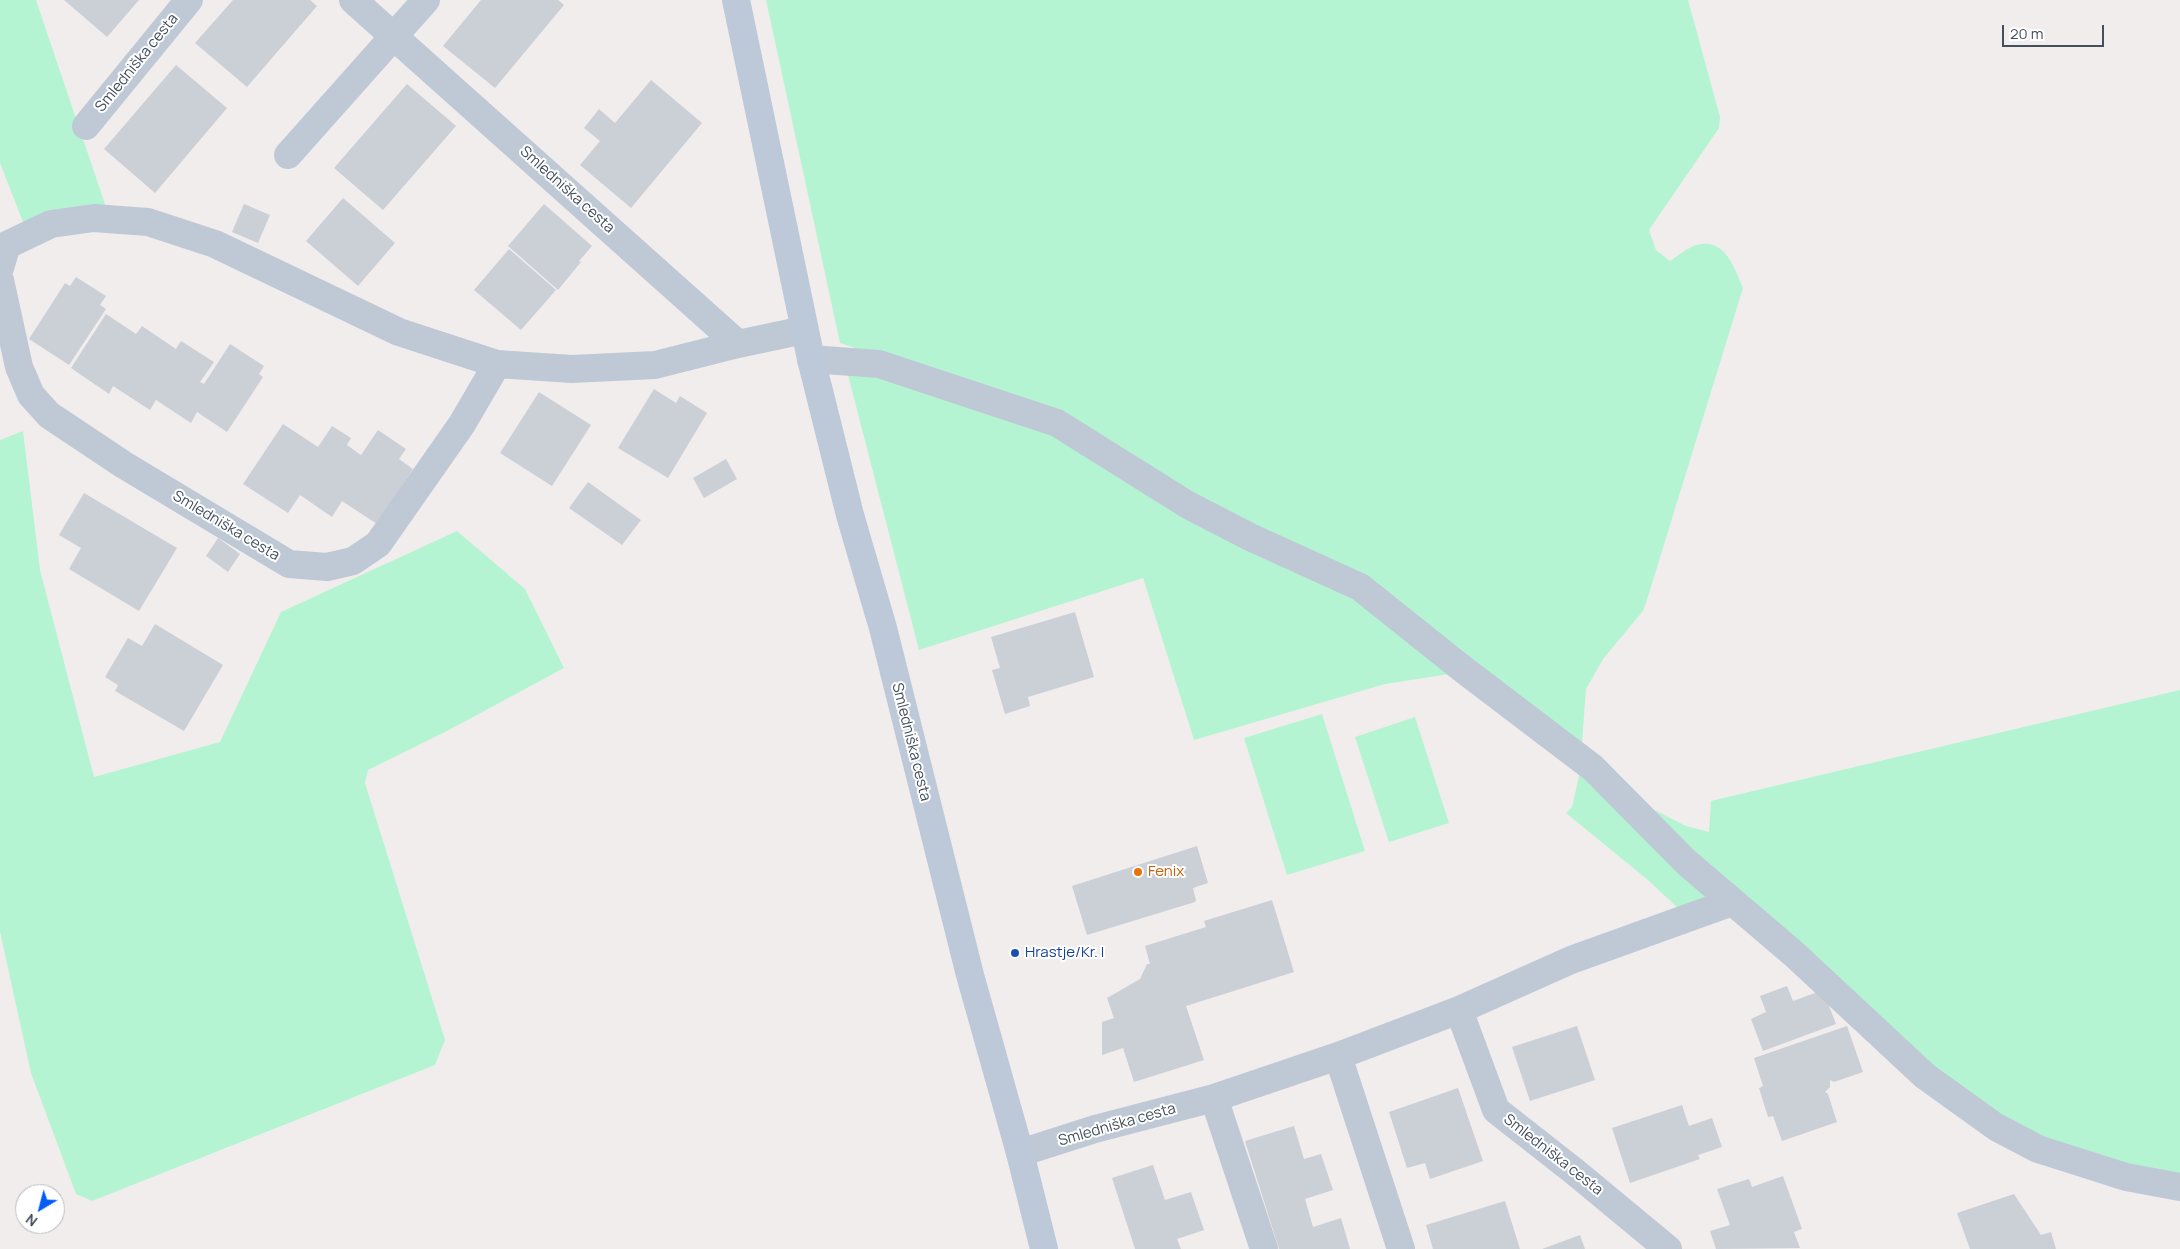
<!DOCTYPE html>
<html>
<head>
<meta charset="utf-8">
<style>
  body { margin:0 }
  #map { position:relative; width:2180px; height:1249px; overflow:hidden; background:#f1eded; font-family:Manrope,sans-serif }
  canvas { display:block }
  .north { position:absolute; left:15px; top:1184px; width:50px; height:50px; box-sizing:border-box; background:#fff; border:1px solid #b4b9be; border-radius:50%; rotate:217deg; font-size:14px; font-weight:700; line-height:20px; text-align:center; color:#434f5d }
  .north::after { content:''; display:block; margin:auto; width:18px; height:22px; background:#035df5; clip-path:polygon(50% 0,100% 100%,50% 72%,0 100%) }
  .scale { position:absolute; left:2002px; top:25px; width:102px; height:22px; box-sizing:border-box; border:2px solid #434f5d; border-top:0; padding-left:6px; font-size:15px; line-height:18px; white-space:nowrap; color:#434f5d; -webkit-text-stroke:4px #fff; paint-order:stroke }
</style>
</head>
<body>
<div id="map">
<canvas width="2180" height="1249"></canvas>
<div class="north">N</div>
<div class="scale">20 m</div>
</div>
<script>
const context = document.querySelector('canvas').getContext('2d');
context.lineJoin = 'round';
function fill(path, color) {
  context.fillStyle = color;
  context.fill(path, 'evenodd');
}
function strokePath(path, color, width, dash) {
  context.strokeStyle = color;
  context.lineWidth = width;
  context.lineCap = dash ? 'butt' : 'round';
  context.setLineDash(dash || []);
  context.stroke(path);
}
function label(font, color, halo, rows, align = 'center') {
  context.font = font + ' Manrope,sans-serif';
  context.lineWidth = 4;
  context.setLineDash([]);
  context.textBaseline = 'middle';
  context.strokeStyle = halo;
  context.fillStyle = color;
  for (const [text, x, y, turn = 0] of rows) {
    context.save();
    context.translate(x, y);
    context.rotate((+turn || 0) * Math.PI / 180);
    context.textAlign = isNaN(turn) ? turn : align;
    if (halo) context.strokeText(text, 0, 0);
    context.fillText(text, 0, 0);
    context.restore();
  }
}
fill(new Path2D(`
  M0,0H36L106,207L23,222L0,163Z
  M766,0H1688L1720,117L1719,128L1649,230L1656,250L1670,261C1678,256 1688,247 1697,245C1725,237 1735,269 1743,288L1646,603L1643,611L1603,659L1586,689L1582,743L1253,529L1062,417L840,343Z
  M872,373L1054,430L1339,585L1450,674L1385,684L1194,740L1143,578L919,650L848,375Z
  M23,431L40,570L94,777L220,742L281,612L457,531L525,589L564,668L449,730L368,770L365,783L445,1040L435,1065L92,1201L76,1194L31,1073L0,932V440Z
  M2180,690V1175L2140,1168L2061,1148L1993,1117L1741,905L1680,910L1649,881L1566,813L1572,807L1580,772L1686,826L1709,832L1711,801Z
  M1322,714L1365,851L1287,875L1244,738Z
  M1415,717L1449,823L1389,842L1355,737Z`), '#b5f4d2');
fill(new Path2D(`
  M64,0H139L107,37Z
  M233,0H310L317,6L247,87L195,43Z
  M481,0H558L564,5L495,88L443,46Z
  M176,65L227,108L155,193L104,149Z
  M651,80L702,123L631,208L580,165L600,141L584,128L599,109L615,123Z
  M407,84L456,126L383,210L334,168Z
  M343,198L395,243L358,286L306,241Z
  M244,204L270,215L258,243L232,232Z
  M544,204L592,246L579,261L581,262L558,290L508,246Z
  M509,249L556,290L521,330L474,290Z
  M76,277L106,296L100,305L106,309L69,365L29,339L65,283L70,286Z
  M106,314L136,334L142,326L176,349L181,341L214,362L200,382L204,384L230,344L264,366L259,374L263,377L227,432L197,412L191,423L156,400L150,410L113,386L109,394L71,368Z
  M654,389L676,403L680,396L707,413L668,478L618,448Z
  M539,392L591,425L552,486L500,453Z
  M283,424L318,447L332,426L351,438L347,445L361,455L378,430L406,449L399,459L413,469L377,524L342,501L332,517L300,495L288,513L243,484Z
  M726,459L737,479L704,498L693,478Z
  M588,482L641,520L622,545L569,508Z
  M84,493L177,548L139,611L69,569L81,548L59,535Z
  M218,538L240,554L228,572L206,556Z
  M1075,612L1094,677L1028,697L1030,706L1005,714L992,670L1000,668L991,637Z
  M155,624L223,665L184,731L115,691L118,685L105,677L128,638L142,646Z
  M1197,846L1208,883L1193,888L1196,900L1195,902L1087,935L1072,886Z
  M1272,900L1294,972L1186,1006L1204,1060L1134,1082L1123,1048L1102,1055V1022L1114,1018L1107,998L1140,979L1147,964H1150L1145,946L1206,927L1204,921Z
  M1787,986L1793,1001L1823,990L1836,1024L1763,1051L1751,1019L1766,1012L1760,996Z
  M1577,1026L1595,1080L1530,1101L1512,1047Z
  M1847,1026L1863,1072L1834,1082L1830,1080V1087L1825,1092L1828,1094L1837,1122L1782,1141L1773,1116L1768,1117L1759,1088L1763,1086L1754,1058Z
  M1458,1088L1483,1161L1430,1179L1425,1163L1407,1168L1389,1112Z
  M1682,1105L1689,1126L1712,1118L1722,1147L1698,1155L1700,1159L1630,1183L1612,1128Z
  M1294,1126L1304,1159L1321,1154L1333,1190L1305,1199L1313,1227L1341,1218L1350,1249H1279L1245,1141Z
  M1153,1165L1165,1200L1191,1192L1204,1230L1177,1239L1181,1249H1135L1112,1178Z
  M1783,1176L1802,1229L1794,1232L1800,1248L1716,1249L1710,1231L1730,1225L1717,1189L1749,1179L1752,1187Z
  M2014,1194L2041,1235L2051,1232L2056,1249H1970L1957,1213Z
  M1505,1201L1520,1249H1433L1426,1225Z
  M1580,1235L1585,1249H1542Z`), '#cbcfd6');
strokePath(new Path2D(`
  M353,0L738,344L804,330
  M86,126L189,0
  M288,155L426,0
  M0,268L7,245L51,224L94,218L148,222L215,244L399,332L497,364L572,369L655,365L738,344
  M0,280L19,367L31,395L49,415L124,465L289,564L327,567L353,561L378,544L462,424L497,364
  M811,359L879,364L1057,423L1188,505L1250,537L1360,587L1464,670L1593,768L1686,862L1794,954L1925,1076L1996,1127L2038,1149L2126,1177L2180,1187
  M1459,1010L1496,1110L1575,1172L1668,1249
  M1338,1056L1401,1249
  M1214,1098L1264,1249
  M1020,1153L1095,1129L1214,1098L1338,1056L1459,1010L1571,960L1732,902`), '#bfc9d5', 28);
strokePath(new Path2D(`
  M736,0L811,359L850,515L883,628L970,975L1020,1153L1044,1249`), '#bdc9d9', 28);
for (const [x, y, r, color] of [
  [1138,872,5,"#e8710a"],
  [1015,953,5,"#1a4fb4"]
]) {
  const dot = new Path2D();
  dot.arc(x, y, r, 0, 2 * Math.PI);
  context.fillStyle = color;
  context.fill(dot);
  strokePath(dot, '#fff', 2);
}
label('15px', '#434f5d', '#fff', [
  ["Smledniška cesta",137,63,-51],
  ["Smledniška cesta",567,190,42],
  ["Smledniška cesta",226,526,31],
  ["Smledniška cesta",911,742,76],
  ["Smledniška cesta",1117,1125,-16],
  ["Smledniška cesta",1553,1155,38]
]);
label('15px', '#c56008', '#fff', [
  ["Fenix",1148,872]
], 'left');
label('15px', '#164399', '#fff', [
  ["Hrastje/Kr. I",1025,953]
], 'left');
</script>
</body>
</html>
